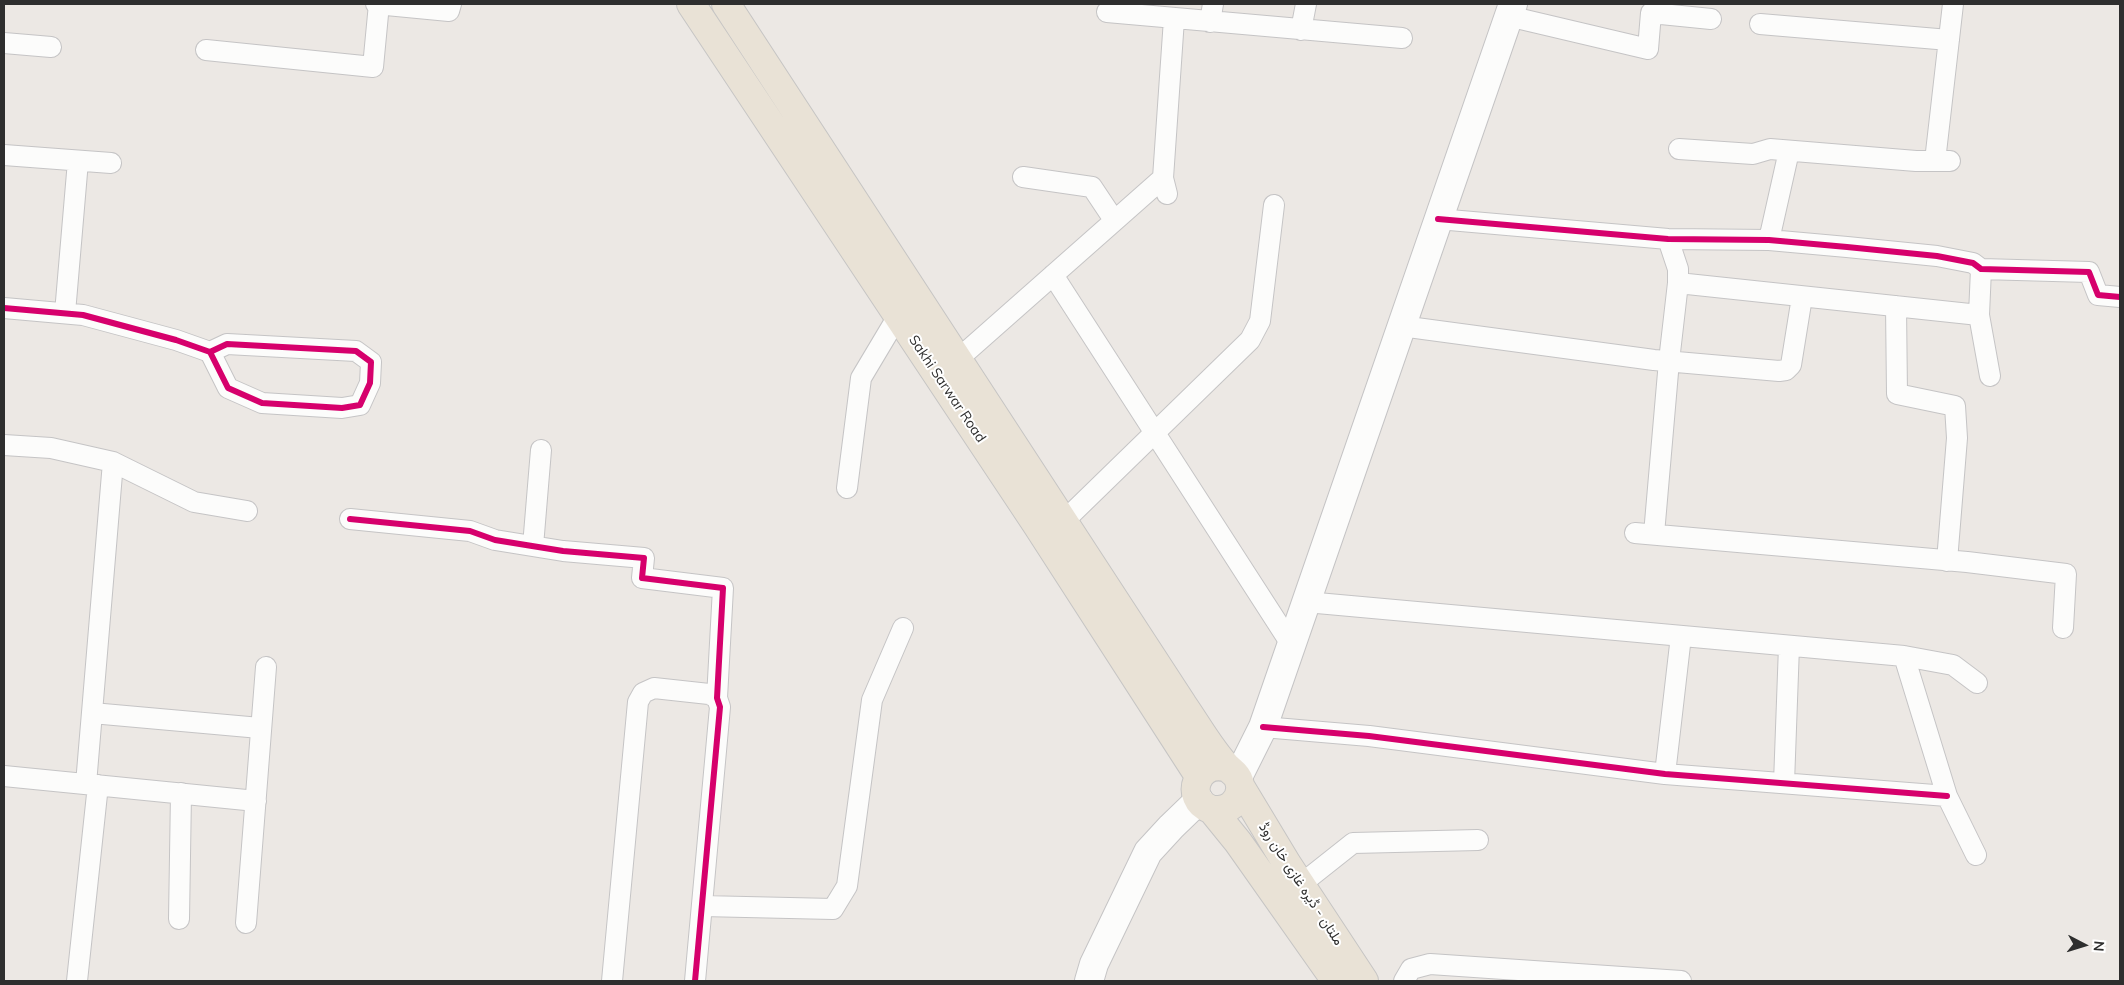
<!DOCTYPE html>
<html>
<head>
<meta charset="utf-8">
<style>
  body { margin:0 }
  #map { position:relative; width:2124px; height:985px; overflow:hidden; background:#ece8e4; font-family:Mulish,sans-serif }
  canvas { display:block }
  .frame { position:absolute; inset:0; border:5px solid #2e2e2e; pointer-events:none }
  .north { position:absolute; left:2059px; top:920px; width:50px; height:50px; -webkit-text-stroke:4px #fff; paint-order:stroke; rotate:95deg; font-size:14px; font-weight:700; line-height:20px; text-align:center; color:#2e2e2e }
  .north::after { content:''; display:block; margin:auto; width:18px; height:22px; background:#2e2e2e; clip-path:polygon(50% 0,100% 100%,50% 72%,0 100%) }
</style>
</head>
<body>
<div id="map">
<canvas width="2124" height="985"></canvas>
<div class="frame"></div>
<div class="north">N</div>
</div>
<script>
const context = document.querySelector('canvas').getContext('2d');
context.lineJoin = 'round';
function strokePath(path, color, width, dash) {
  context.strokeStyle = color;
  context.lineWidth = width;
  context.lineCap = dash ? 'butt' : 'round';
  context.setLineDash(dash || []);
  context.stroke(path);
}
function label(font, color, halo, rows, align = 'center') {
  context.font = font + ' Mulish,Vazirmatn,sans-serif';
  context.lineWidth = 4;
  context.setLineDash([]);
  context.textBaseline = 'middle';
  context.strokeStyle = halo;
  context.fillStyle = color;
  for (const [text, x, y, turn = 0] of rows) {
    context.save();
    context.translate(x, y);
    context.rotate((+turn || 0) * Math.PI / 180);
    context.textAlign = isNaN(turn) ? turn : align;
    if (halo) context.strokeText(text, 0, 0);
    context.fillText(text, 0, 0);
    context.restore();
  }
}
const minor = new Path2D(`
  M376,4L449,11L451,4
  M1107,12L1402,38
  M1508,16L1648,49L1651,13L1711,19
  M1210,22L1213,4
  M1760,24L1949,40
  M1301,30L1306,4
  M4,43L51,47
  M206,50L373,67L379,4
  M1679,149L1753,154L1770,149L1916,161H1950
  M4,155L111,163
  M1935,161L1953,4
  M1023,177L1092,187L1114,220
  M1167,194L1163,178L1174,19
  M1438,219L1668,239L1769,240L1847,247L1937,256L1973,263L1981,269L2089,272L2098,295L2120,297
  M1769,240L1789,151
  M1981,269L1979,315L1990,376
  M1053,275L1291,644
  M1678,283L1979,315
  M1896,306L1897,394L1955,406L1957,438L1947,561
  M4,308L83,315L176,340L210,352L228,388L262,403L342,408L360,405L370,383L371,362L356,351L227,344L210,352
  M65,313L78,161
  M1401,326L1654,360L1779,371L1786,370L1791,365L1802,297
  M957,360L1163,178
  M4,445L51,448L113,462L194,502L247,511
  M847,488L861,378L898,316
  M350,519L470,531L495,540L563,551L644,558L642,578L723,588L717,698L720,707L695,981
  M1063,522L1250,340L1260,321L1274,205
  M1635,533L1967,562L2066,574L2063,628
  M1654,534L1669,361L1678,283V269L1668,239
  M533,546L541,450
  M1306,602L1904,656L1953,665L1977,683
  M1904,656L1947,796L1976,855
  M92,713L260,728
  M1263,727L1369,736L1665,774L1947,796
  M1665,774L1681,636
  M4,776L256,801
  M1784,783L1789,646
  M86,784L113,462
  M1300,885L1353,843L1478,840
  M702,906L833,909L847,886L872,700L903,628
  M179,919L181,793
  M246,923L266,667
  M77,981L98,785
  M612,981L638,702L643,693L654,688L709,694L717,698
  M1404,981L1411,969L1430,964L1681,981`);
const secondary = new Path2D(`
  M1238,777L1263,727L1513,4
  M1089,981L1094,964L1148,852L1171,827L1199,800`);
const trunk = new Path2D(`
  M691,4L1037,525L1199,776
  M726,4L1183,705C1197,725 1210,749 1227,767C1232,772 1237,774 1239,781C1242,790 1239,799 1232,805C1226,810 1218,811 1210,809C1183,799 1197,758 1228,768
  M1240,786L1287,864L1364,981
  M1212,810L1238,842L1336,981`);
strokePath(minor, '#c5c4c5', 22);
strokePath(secondary, '#c5c4c5', 30);
strokePath(trunk, '#c6c5c4', 30);
strokePath(minor, '#fcfcfb', 20);
strokePath(secondary, '#fcfcfb', 28);
strokePath(trunk, '#e9e2d6', 28);
strokePath(new Path2D(`
  M1438,219L1668,239L1769,240L1847,247L1937,256L1973,263L1981,269L2089,272L2098,295L2120,297
  M4,308L83,315L176,340L210,352L228,388L262,403L342,408L360,405L370,383L371,362L356,351L227,344L210,352
  M350,519L470,531L495,540L563,551L644,558L642,578L723,588L717,698L720,707L695,981
  M1263,727L1369,736L1665,774L1947,796`), '#d6006c', 6);
label('14px', '#2e2e2e', '#fff', [
  ["Sakhi Sarwar Road",947,389,56],
  ["ملتان - ڈیرہ غازی خان روڈ",1301,884,57]
]);
</script>
</body>
</html>
